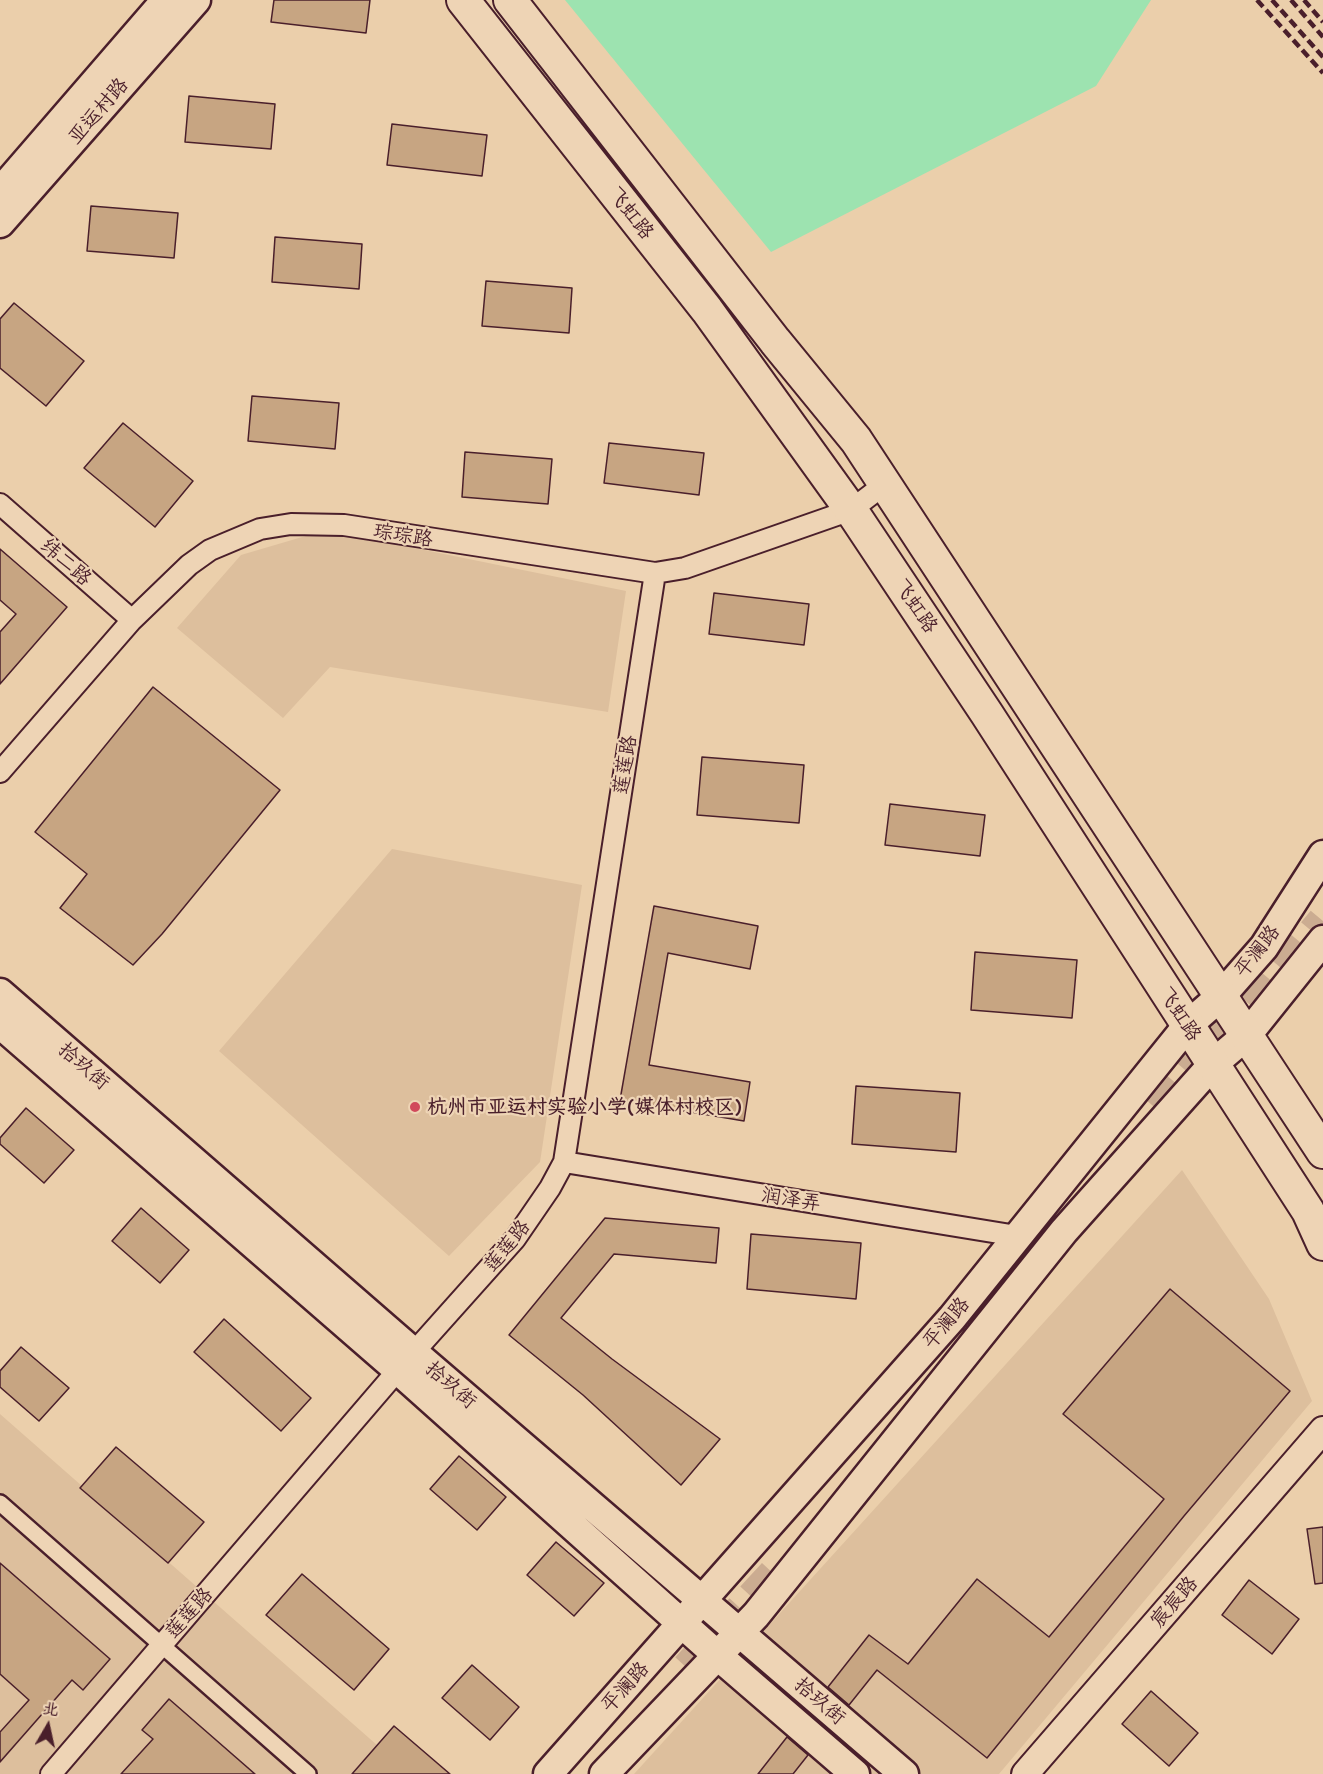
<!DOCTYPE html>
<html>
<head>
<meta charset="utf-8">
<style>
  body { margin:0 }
  #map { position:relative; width:1323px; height:1774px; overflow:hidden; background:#ebcfab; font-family:Mali,"LXGW WenKai TC",sans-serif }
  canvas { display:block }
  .north { position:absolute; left:18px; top:1696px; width:60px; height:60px; -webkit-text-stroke:4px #eed4b5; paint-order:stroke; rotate:9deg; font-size:16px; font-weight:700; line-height:24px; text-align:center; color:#4a1f2b }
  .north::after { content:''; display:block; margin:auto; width:21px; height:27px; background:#4a1f2b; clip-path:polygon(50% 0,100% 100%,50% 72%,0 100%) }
</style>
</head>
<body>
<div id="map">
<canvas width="1323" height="1774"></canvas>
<div class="north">北</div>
</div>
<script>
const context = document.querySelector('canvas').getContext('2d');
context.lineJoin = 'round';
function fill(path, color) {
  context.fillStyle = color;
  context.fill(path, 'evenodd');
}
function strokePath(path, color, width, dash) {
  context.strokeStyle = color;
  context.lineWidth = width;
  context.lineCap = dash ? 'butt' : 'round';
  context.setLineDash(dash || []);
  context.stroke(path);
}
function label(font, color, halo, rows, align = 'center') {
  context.font = font + ' Mali,"LXGW WenKai TC",sans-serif';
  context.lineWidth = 4.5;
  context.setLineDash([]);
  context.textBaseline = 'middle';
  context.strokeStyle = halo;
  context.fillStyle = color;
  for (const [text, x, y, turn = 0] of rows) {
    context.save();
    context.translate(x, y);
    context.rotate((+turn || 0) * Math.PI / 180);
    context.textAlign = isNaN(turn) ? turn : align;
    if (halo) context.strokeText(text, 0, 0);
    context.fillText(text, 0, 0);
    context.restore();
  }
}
fill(new Path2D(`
  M326,530L626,591L608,712L330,667L283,718L177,628L241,555Z
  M392,849L582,885L540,1162L449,1256L219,1051Z
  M1182,1170L1269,1299L1312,1401L999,1774H634Z
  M0,1414L410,1774H0Z`), '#ddbf9d');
fill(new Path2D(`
  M565,0H1151L1096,86L771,252Z`), '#9de3b0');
const building = new Path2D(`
  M274,0H370L366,33L271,22Z
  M189,96L275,104L271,149L185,142Z
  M392,124L487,135L482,176L387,165Z
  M91,206L178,213L174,258L87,251Z
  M275,237L362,244L359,289L272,282Z
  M486,281L572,288L569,333L482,326Z
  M14,303L84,361L46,406L0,368V319Z
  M252,396L339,403L335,449L248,441Z
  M123,423L193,481L155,527L84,468Z
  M609,443L704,453L699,495L604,483Z
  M465,452L552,459L548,504L462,497Z
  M0,549L67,607L0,684V632L16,614L0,600Z
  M714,593L809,604L804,645L709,634Z
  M153,687L280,790L162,934L133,965L60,908L87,874L35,832Z
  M702,757L804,765L799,823L697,815Z
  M890,804L985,815L980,856L885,845Z
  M654,906L758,926L750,969L668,953L649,1065L750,1082L744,1121L620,1100Z
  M975,952L1077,960L1072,1018L971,1010Z
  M856,1086L960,1093L956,1152L852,1144Z
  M26,1108L74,1150L44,1183L0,1144V1138Z
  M141,1208L189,1250L160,1283L112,1241Z
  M605,1218L719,1228L716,1263L614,1254L561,1318L612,1359L720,1439L681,1485L583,1395L509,1335Z
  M751,1234L861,1243L856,1299L747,1289Z
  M1170,1289L1290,1391L1184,1516L987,1758L877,1670L849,1705L828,1687L869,1635L908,1664L977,1579L1049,1637L1164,1499L1063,1414Z
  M224,1319L311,1398L281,1431L194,1352Z
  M21,1347L69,1388L39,1421L0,1387V1371Z
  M116,1447L204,1522L168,1563L80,1488Z
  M459,1456L506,1497L477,1530L430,1489Z
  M1323,1527V1583L1315,1584L1307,1529Z
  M556,1542L604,1583L574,1616L527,1575Z
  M0,1563L110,1659L83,1690L72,1680L0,1762V1732L29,1700L0,1674Z
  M302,1574L389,1649L354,1690L266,1615Z
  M1249,1580L1299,1619L1272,1654L1222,1615Z
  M472,1665L519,1707L490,1740L442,1698Z
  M1151,1691L1198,1733L1169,1766L1122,1724Z
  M169,1699L255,1774H121L153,1739L142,1730Z
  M394,1726L450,1774H352Z
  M787,1737L808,1755L793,1774H758Z`);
fill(building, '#c7a582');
strokePath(building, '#4a1f2b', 1.5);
strokePath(new Path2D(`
  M1221,1043L1323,921
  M1145,1099L1214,1018
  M687,1668L781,1566`), '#cbac91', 32, [32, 16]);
const pedestrian = new Path2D(`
  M0,1503L308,1774`);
const minor = new Path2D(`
  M0,504L132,620
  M0,772L132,620L189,565L210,550L260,529L291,524L344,525L655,573L685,568L851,510L885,484
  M564,1162L1017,1236
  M51,1774L398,1370L515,1239L550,1188L564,1162L655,573`);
const tertiary = new Path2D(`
  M1025,1774L1323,1430`);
const secondary = new Path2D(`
  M0,192L166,0
  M0,223L196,0
  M0,993L413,1352L904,1774
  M0,1024L398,1370L717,1655L855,1774
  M548,1774L952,1318L1188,1025L1221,996L1264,947L1323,855
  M604,1774L756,1615L1064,1231L1213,1064L1247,1035L1323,940`);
const primary = new Path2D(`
  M463,0L707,310L851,510L987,714L1308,1211L1323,1244
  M510,0L775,341L856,440L1323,1152`);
strokePath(pedestrian, '#4a1f2b', 20);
strokePath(minor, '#4a1f2b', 24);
strokePath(tertiary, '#4a1f2b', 30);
strokePath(secondary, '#4a1f2b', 33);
strokePath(primary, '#4a1f2b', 36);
strokePath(pedestrian, '#eed4b5', 15);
strokePath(minor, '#eed4b5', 20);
strokePath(tertiary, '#eed4b5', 26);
strokePath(secondary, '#eed4b5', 28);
strokePath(primary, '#eed4b5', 32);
strokePath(new Path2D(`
  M1257,0L1323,73
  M1272,0L1323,57
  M1291,0L1323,37
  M1304,0L1323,22`), '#4a1f2b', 4.5, [9, 4.5]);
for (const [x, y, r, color] of [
  [415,1107,6,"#d1495b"]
]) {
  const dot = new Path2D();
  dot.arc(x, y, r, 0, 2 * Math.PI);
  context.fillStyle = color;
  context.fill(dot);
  strokePath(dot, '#eed4b5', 2);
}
label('20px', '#4a1f2b', '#eed4b5', [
  ["亚运村路",98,111,-49],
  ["飞虹路",631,213,52],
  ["琮琮路",403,535,9],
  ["纬二路",66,562,41],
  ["飞虹路",916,606,56],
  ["莲莲路",625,765,-81],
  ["平澜路",1257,951,-52],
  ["飞虹路",1180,1014,57],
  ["拾玖街",84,1066,41],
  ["润泽弄",791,1199,9],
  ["莲莲路",507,1246,-51],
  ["平澜路",946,1323,-50],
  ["拾玖街",451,1385,41],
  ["宸宸路",1174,1602,-49],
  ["莲莲路",189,1613,-49],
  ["平澜路",625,1687,-48],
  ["拾玖街",820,1701,41]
]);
label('bold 20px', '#4a1f2b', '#eed4b5', [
  ["杭州市亚运村实验小学(媒体村校区)",427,1107]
], 'left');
</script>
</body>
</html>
